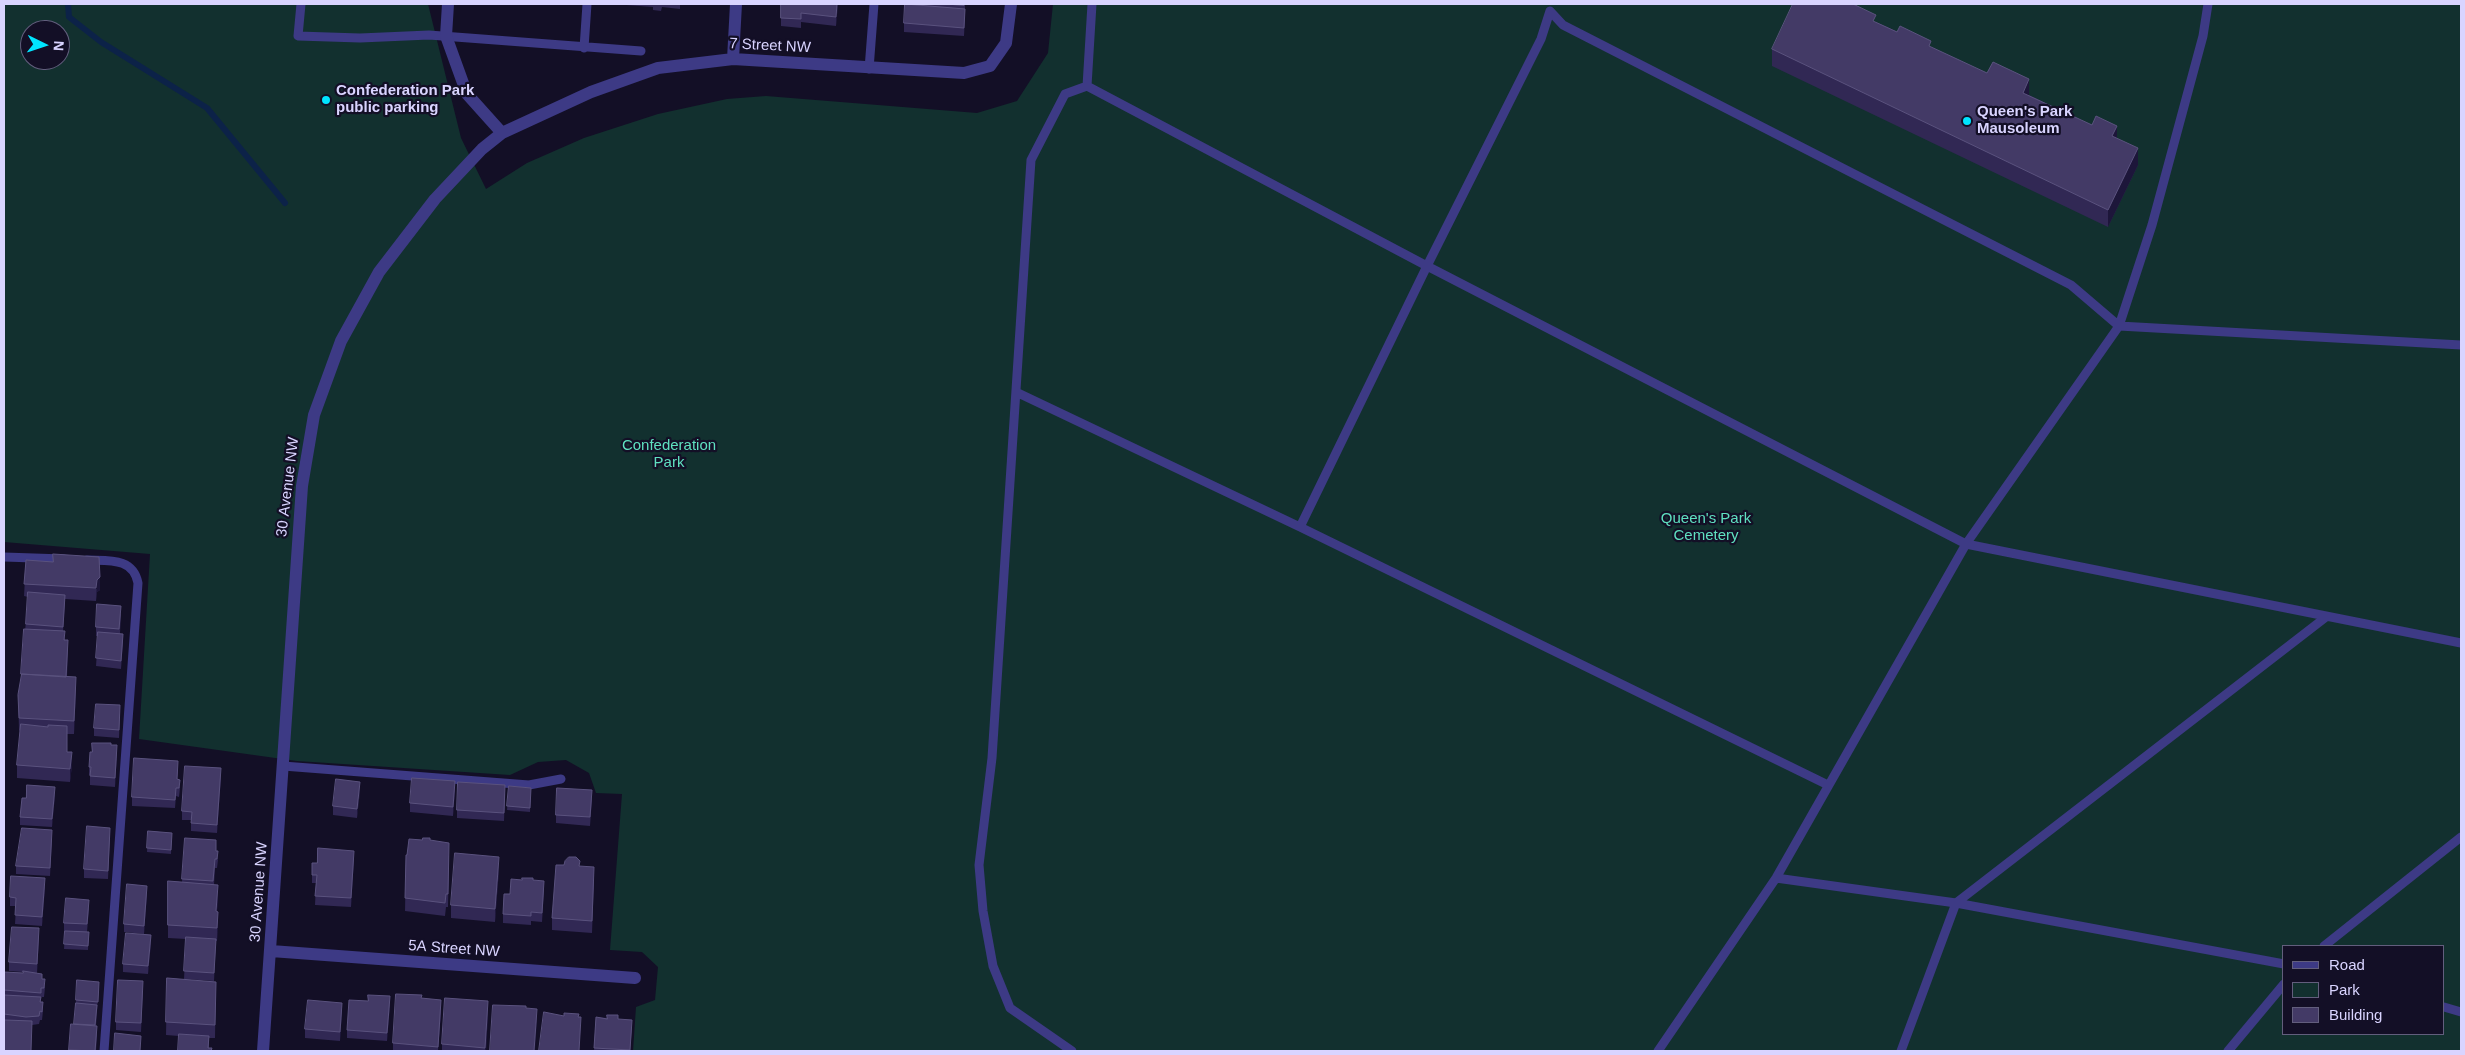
<!DOCTYPE html>
<html>
<head>
<meta charset="utf-8">
<style>
  body { margin:0 }
  #map { position:relative; width:2465px; height:1055px; overflow:hidden; background:#130f26; font-family:Arial,sans-serif }
  canvas { display:block }
  .frame { position:absolute; inset:0; border:5px solid #d9d4ff; pointer-events:none }
  .legend { position:absolute; left:2282px; top:945px; width:162px; height:90px; box-sizing:border-box; background:#130f26; border:1px solid #625e7d; margin:0; padding:6px 9px; list-style:none; font-size:15px; color:#d9d4ff }
  .legend li { display:flex; align-items:center; gap:10px; height:25px }
  .legend b { width:25px; border:1px solid #625e7d }
  .north { position:absolute; left:20px; top:20px; width:50px; height:50px; box-sizing:border-box; background:#130f26; border:1px solid #625e7d; border-radius:50%; rotate:94deg; font-size:14px; font-weight:700; line-height:20px; text-align:center; color:#d9d4ff }
  .north::after { content:''; display:block; margin:auto; width:18px; height:22px; background:#00e5ff; clip-path:polygon(50% 0,100% 100%,50% 72%,0 100%) }
</style>
</head>
<body>
<div id="map">
<canvas width="2465" height="1055"></canvas>
<div class="frame"></div>
<ul class="legend">
<li><b style="height:6px;background:#3d3a85"></b>Road</li>
<li><b style="height:14px;background:#12302f"></b>Park</li>
<li><b style="height:14px;background:#433a66"></b>Building</li>
</ul>
<div class="north">N</div>
</div>
<script>
const context = document.querySelector('canvas').getContext('2d');
context.lineJoin = 'round';
function fill(path, color) {
  context.fillStyle = color;
  context.fill(path, 'evenodd');
}
function strokePath(path, color, width, dash) {
  context.strokeStyle = color;
  context.lineWidth = width;
  context.lineCap = dash ? 'butt' : 'round';
  context.setLineDash(dash || []);
  context.stroke(path);
}
function label(font, color, halo, rows, align = 'center') {
  context.font = font + ' Arial,sans-serif';
  context.lineWidth = 4.5;
  context.setLineDash([]);
  context.textBaseline = 'middle';
  context.strokeStyle = halo;
  context.fillStyle = color;
  for (const [text, x, y, turn = 0] of rows) {
    context.save();
    context.translate(x, y);
    context.rotate((+turn || 0) * Math.PI / 180);
    context.textAlign = isNaN(turn) ? turn : align;
    if (halo) context.strokeText(text, 0, 0);
    context.fillText(text, 0, 0);
    context.restore();
  }
}
fill(new Path2D(`
  M4,4H428L461,138L486,189L527,163L584,138L658,114L727,99L766,96L977,113L1017,101L1048,53L1053,4H2461V1051H633L636,1007L655,1000L658,967L642,952L610,950L622,794L596,793L589,773L566,760L538,762L510,775L297,761L139,739L150,554L4,542ZM30,30H60V60H30ZM2284,946H2444V1034H2284Z`), '#12302f');
strokePath(new Path2D(`
  M68,4L69,17L101,42L207,108L285,203`), '#0c2248', 6);
strokePath(new Path2D(`
  M301,4L298,36L360,38L429,35L641,51
  M584,48L587,4
  M869,69L874,4
  M1087,86L1092,4
  M1016,392L1300,527L1828,785
  M1300,527L1427,266L1541,39L1550,11L1563,25L2071,285L2119,326L2461,345
  M4,557L64,559
  M87,560C108,561 133,557 138,583L104,1051
  M283,766L529,785L561,779
  M1776,878L1956,903L2284,964
  M2324,946L2461,837
  M2444,1007L2461,1012
  M1072,1051L1010,1008L993,966L983,911L979,865L992,758L1031,160L1065,94L1087,86L1427,266L1966,544L2461,643
  M1658,1051L1776,878L1966,544L2119,326L2152,225L2203,36L2208,4
  M1901,1051L1956,903L2326,617
  M2228,1051L2284,984`), '#3d3a85', 9);
strokePath(new Path2D(`
  M448,4L446,36L467,94L502,133
  M733,59L736,4
  M271,951L635,978
  M263,1051L302,486L314,415L341,341L379,272L435,199L482,149L502,133L591,92L658,68L733,59L964,73L990,66L1006,43L1011,4`), '#3d3a85', 12);
fill(new Path2D(`
  M514,4H554V5H522Z
  M613,4H680V9L662,7L661,11L653,10V7Z
  M781,4H838L836,26L801,22V28L781,26Z
  M915,4H965V17L964,36L904,32V23L915,5Z
  M1876,22L1931,47L2117,138L2138,165L2108,227L1772,66V49Z
  M26,560L100,590L97,592L96,601L65,599L63,631L65,640L68,648L67,677L76,690L74,734H67V752L72,765L70,782L17,778V765L20,731L19,730L18,695L21,678L28,597L24,596Z
  M121,614L120,633L123,642L121,669L96,666L98,636H96V627Z
  M120,714L119,738L94,736V728Z
  M111,745L117,753L115,787L90,785V775H89V767L92,752Z
  M178,770L177,779L180,788L179,797L176,796L175,808L132,806V797Z
  M221,777L217,833L191,831V820H182V811Z
  M509,786L531,788L530,812L507,810Z
  M455,790L453,816L410,812V803Z
  M360,791L357,818L333,815V806Z
  M505,794L504,821L457,818V810Z
  M55,795L52,827L20,825V817Z
  M592,799L590,826L556,823V815Z
  M148,831L172,833L171,854L147,852Z
  M110,836L108,879L84,878V869Z
  M185,838L216,851L218,860L217,868H215L214,885L218,898L217,911L218,924L217,941H216L214,981L184,979L186,939L168,938V881L182,882Z
  M52,839L50,876L16,874V866Z
  M430,840L449,856L448,907H446L445,916L405,911L406,855H407Z
  M354,859L351,907L315,905L316,883H312V863H317Z
  M580,866L594,880L592,933L552,930V918Z
  M499,870L495,922L451,918V905Z
  M533,880L544,890L542,922L531,921V925L503,923V914L510,894Z
  M45,887L42,926L15,924L16,906H10V897Z
  M147,894L144,934L124,932V924Z
  M89,908L87,932H89L88,950L64,949L65,931H64V923Z
  M39,937L37,973H32L42,979L45,988L44,997H41V1001L43,1011L42,1020H40L39,1024L32,1025L4,1022V972L23,973V972L9,971V962Z
  M151,943L148,974L123,972V964Z
  M167,978L216,982L215,1038H209V1048L212,1051L179,1036L166,1035Z
  M99,982L96,1026L97,1035L96,1051H69L71,1024L74,1025L76,1000Z
  M143,990L141,1032L116,1030V1022Z
  M422,998L441,1012L438,1051H393V1043Z
  M368,1001L390,1005L387,1041L347,1038V1030Z
  M342,1011L340,1041L305,1038V1029Z
  M488,1013L486,1051H442V1044Z
  M596,1017L618,1019L632,1028L630,1051H594Z`), '#312854');
fill(new Path2D(`
  M837,4H838L836,26V17Z
  M965,9V17L964,36V28Z
  M2029,79V96L2023,93Z
  M2117,126V142L2112,136Z
  M2138,148V165L2108,227V210Z
  M100,577V590L97,592L96,601L97,580Z
  M65,595V603L63,636V627Z
  M76,677V690L74,734V721Z
  M117,745V753L115,787V778Z
  M72,752V765L70,782V769Z
  M221,768V777L217,833V825Z
  M455,781V790L453,816V807Z
  M360,782V791L357,818V809Z
  M55,787V795L52,827V819Z
  M354,851V859L351,907V898Z
  M499,857V870L495,922V909Z
  M45,878V887L42,926V917Z
  M218,885V898L216,924V911Z
  M147,886V894L144,934V926Z
  M218,912V924L217,941V928Z
  M39,928V937L37,973V964Z
  M151,935V943L148,974V966Z
  M390,996V1005L387,1041V1033Z
  M441,1000V1012L438,1051V1047Z
  M488,1001V1013L486,1051H485Z
  M342,1003V1011L340,1041V1032Z
  M537,1009V1021L535,1051H534Z`), '#1d163a');
const building = new Path2D(`
  M781,4H837L836,17L801,13V19L781,18Z
  M905,4L965,9L964,28L904,23Z
  M946,4H964V5Z
  M1793,4H1853L1876,15L1873,21L1897,32L1900,26L1931,41L1929,46L1987,73L1993,62L2029,79L2023,93L2092,125L2096,116L2117,126L2112,136L2138,148L2108,210L1772,49Z
  M53,554L99,557L100,577L97,580L96,588L24,584L26,560L53,562Z
  M28,592L65,595L63,627L26,624Z
  M97,604L121,606L119,629L96,627Z
  M24,629L65,631L64,640H68L66,677L21,674Z
  M98,632L123,634L121,661L96,658Z
  M22,674L76,677L74,721L19,718L18,695Z
  M96,704L120,705L119,730L94,728Z
  M21,724L48,727V725L67,726V752H72L70,769L17,765Z
  M92,743H111V745H117L115,778L90,776L91,767H89L90,752H92Z
  M134,758L178,761L177,779L180,780L179,788H176L175,800L132,797Z
  M185,766L221,768L217,825L191,823L192,812L182,811Z
  M412,778L455,781L453,807L410,803Z
  M336,779L360,782L357,809L333,806Z
  M458,782L505,785L504,813L457,810Z
  M27,785L55,787L52,819L20,817L22,798H26Z
  M509,786L531,788L530,808L507,806Z
  M557,788L592,790L590,817L556,815Z
  M87,826L110,828L108,871L84,869Z
  M22,828L52,830L50,868L16,866Z
  M148,831L172,833L171,850L147,848Z
  M185,838L216,840V851H218L217,859H215L213,881L182,879Z
  M423,838H430V840L449,843L448,894H446L445,903L405,898L406,855H407L409,839L422,840Z
  M318,848L354,851L351,898L315,896L317,875H312V863H317Z
  M455,853L499,857L495,909L451,905Z
  M569,857H576L580,861L579,866L594,867L592,921L552,918L556,865H564L565,861Z
  M11,876L45,878L42,917L15,915L16,898L10,897Z
  M522,878H533V880L544,881L542,913L531,912V916L503,914L504,894H510L511,879L522,880Z
  M168,881L218,885L216,911L218,912L217,928L168,925Z
  M127,884L147,886L144,926L124,924Z
  M66,898L89,900L87,924L64,923Z
  M12,927L39,928L37,964L9,962Z
  M65,931L89,932L88,946L64,944Z
  M126,933L151,935L148,966L123,964Z
  M186,937L216,939L214,973L184,971Z
  M23,971L42,974V979H45L44,988H41V993L4,990V972L23,973Z
  M167,978L216,982L215,1025L166,1022Z
  M77,980L99,982L98,1002L76,1000Z
  M118,980L143,981L141,1023L116,1022Z
  M396,994L422,995L421,998L441,1000L438,1047L393,1043Z
  M4,995L41,997L40,1002H43L42,1012L40,1011L39,1016L26,1017L4,1014Z
  M368,995L390,996L387,1033L347,1030L349,1000L368,1001Z
  M445,998L488,1001L485,1048L442,1044Z
  M308,1000L342,1003L340,1032L305,1029Z
  M76,1003L97,1005L95,1025L74,1024Z
  M493,1005L526,1006V1008L537,1009L534,1051H490Z
  M544,1012L564,1016V1013L579,1014L578,1017H581L579,1051H539Z
  M607,1015H618V1019L632,1020L630,1050L594,1048L596,1017L607,1019Z
  M5,1020L32,1021L31,1051H4Z
  M71,1024L97,1026L95,1051L69,1050Z
  M115,1033L141,1036L140,1051H114Z
  M179,1034L209,1036L208,1048H212L211,1051H178Z`);
fill(building, '#433a66');
strokePath(building, '#5a527e', 1);
for (const [x, y, r, color] of [
  [326,100,5,"#00e5ff"],
  [1967,121,5,"#00e5ff"]
]) {
  const dot = new Path2D();
  dot.arc(x, y, r, 0, 2 * Math.PI);
  context.fillStyle = color;
  context.fill(dot);
  strokePath(dot, '#130f26', 2);
}
label('15px', '#d9d4ff', '#130f26', [
  ["7 Street NW",770,46,3],
  ["30 Avenue NW",288,487,-83],
  ["30 Avenue NW",259,892,-86],
  ["5A Street NW",454,949,4]
]);
label('bold 15px', '#d9d4ff', '#130f26', [
  ["Confederation Park",336,91],
  ["public parking",336,108],
  ["Queen's Park",1977,112],
  ["Mausoleum",1977,129]
], 'left');
label('15px', '#5fe0c0', '#130f26', [
  ["Confederation",669,446],
  ["Park",669,463],
  ["Queen's Park",1706,519],
  ["Cemetery",1706,536]
]);
</script>
</body>
</html>
